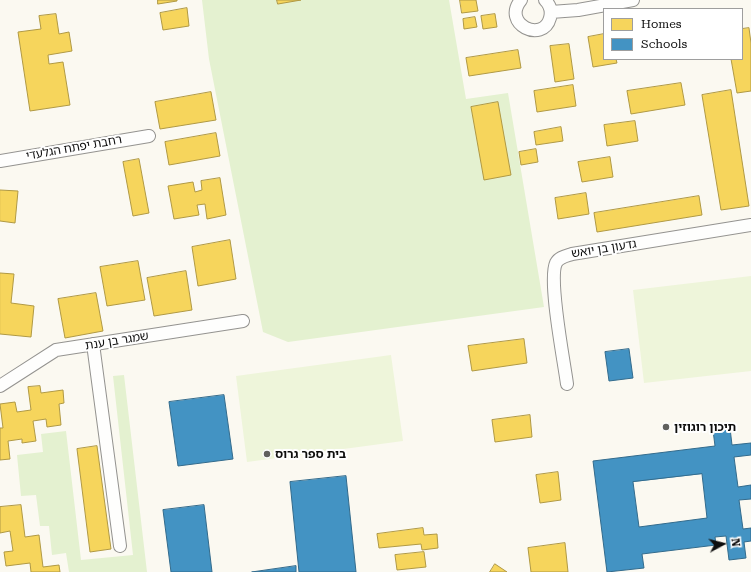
<!DOCTYPE html>
<html>
<head>
<meta charset="utf-8">
<style>
  body { margin:0 }
  #map { position:relative; width:751px; height:572px; overflow:hidden; background:#fbf9f1; font-family:"Roboto Serif",serif }
  canvas { display:block }
  .legend { position:absolute; left:603px; top:8px; width:140px; height:52px; box-sizing:border-box; background:#fff; border:1px solid #9e9e9e; margin:0; padding:5px 7px; list-style:none; font-size:12px; color:#0d0d0d }
  .legend li { display:flex; align-items:center; gap:8px; height:20px }
  .legend b { width:20px; border:1px solid #9e9e9e }
  .north { position:absolute; left:703px; top:524px; width:40px; height:40px; -webkit-text-stroke:3px #fff; paint-order:stroke; rotate:83deg; font-size:11px; font-weight:700; line-height:16px; text-align:center; color:#0d0d0d }
  .north::after { content:''; display:block; margin:auto; width:14px; height:18px; background:#0d0d0d; clip-path:polygon(50% 0,100% 100%,50% 72%,0 100%) }
</style>
</head>
<body>
<div id="map">
<canvas width="751" height="572"></canvas>
<ul class="legend">
<li><b style="height:11px;background:#f6d55c"></b>Homes</li>
<li><b style="height:11px;background:#4393c3"></b>Schools</li>
</ul>
<div class="north">N</div>
</div>
<script>
const context = document.querySelector('canvas').getContext('2d');
context.lineJoin = 'round';
function fill(path, color) {
  context.fillStyle = color;
  context.fill(path, 'evenodd');
}
function strokePath(path, color, width, dash) {
  context.strokeStyle = color;
  context.lineWidth = width;
  context.lineCap = dash ? 'butt' : 'round';
  context.setLineDash(dash || []);
  context.stroke(path);
}
function label(font, color, halo, rows, align = 'center') {
  context.font = font + ' "Roboto Serif","Noto Sans Hebrew",serif';
  context.lineWidth = 4;
  context.setLineDash([]);
  context.textBaseline = 'middle';
  context.strokeStyle = halo;
  context.fillStyle = color;
  for (const [text, x, y, turn = 0] of rows) {
    context.save();
    context.translate(x, y);
    context.rotate((+turn || 0) * Math.PI / 180);
    context.textAlign = isNaN(turn) ? turn : align;
    if (halo) context.strokeText(text, 0, 0);
    context.fillText(text, 0, 0);
    context.restore();
  }
}
fill(new Path2D(`
  M202,0H449L466,99L508,93L544,307L288,342L263,332L209,59Z
  M124,375L147,572H69L66,553L52,555L49,526H40L36,495L21,496L17,455L43,452L41,434L66,431L81,560L133,555L113,376Z`), '#e4f1d0');
fill(new Path2D(`
  M751,276V371L644,383L633,290Z
  M391,355L403,441L247,462L236,376Z`), '#eef5da');
const homes = new Path2D(`
  M158,0H177V1L158,4Z
  M277,0H301L278,4Z
  M460,0H476L478,11L462,13Z
  M187,8L189,26L163,30L160,13Z
  M56,14L59,34L69,32L72,51L48,55L49,64L63,62L70,105L30,111L18,32L41,29L39,16Z
  M495,14L497,27L483,29L481,16Z
  M475,17L477,27L464,29L463,19Z
  M749,28L751,43V91L737,93L731,59H742V29Z
  M604,34V59H616L617,63L593,67L588,37Z
  M569,44L574,79L555,82L550,46Z
  M518,50L521,68L469,76L466,58Z
  M681,83L685,105L631,114L627,91Z
  M573,85L576,106L537,112L534,91Z
  M731,90L749,206L721,210L702,95Z
  M211,92L216,120L160,129L155,102Z
  M498,102L511,175L484,180L471,107Z
  M635,121L638,141L607,146L604,125Z
  M561,127L563,141L536,145L534,132Z
  M216,133L220,156L169,165L165,142Z
  M536,149L538,162L521,165L519,152Z
  M610,157L613,177L582,182L578,162Z
  M139,159L149,213L133,216L123,162Z
  M220,178L226,215L207,219L205,204L197,205L199,215L174,219L168,186L193,182L195,192L202,190L201,181Z
  M0,190L18,191L15,223L0,221Z
  M586,193L589,214L558,219L555,198Z
  M699,196L702,215L597,232L594,213Z
  M230,240L236,279L198,286L192,247Z
  M138,261L145,300L107,306L100,267Z
  M186,271L192,310L154,316L147,278Z
  M0,273L14,274L11,303L34,306L31,337L0,334Z
  M96,293L103,331L65,338L58,299Z
  M524,339L527,363L472,371L468,346Z
  M40,386L41,393L63,390L64,403L59,404L61,425L47,427L46,419L33,421L36,441L22,443V439L8,441L10,459L0,460V428H3L0,404L15,402L17,412L31,410L28,387Z
  M530,415L532,437L495,442L492,420Z
  M97,446L111,549L90,552L77,449Z
  M558,472L561,500L540,503L536,475Z
  M21,505L25,537L39,535L43,567L59,565L60,572H31L30,563L6,566L4,552L13,551L10,531L0,533V507Z
  M423,528L424,535L437,534L438,548L422,550L421,544L379,548L377,534Z
  M565,543L568,572H531L528,548Z
  M424,552L426,567L397,570L395,555Z
  M495,564L507,572H490Z`);
fill(homes, '#f6d55c');
strokePath(homes, '#b09944', 1);
const schools = new Path2D(`
  M629,349L633,378L609,381L605,352Z
  M224,395L233,459L178,466L169,402Z
  M730,428L732,445L751,443V455L734,457L738,487L751,485V499L739,500L743,529L751,528V541L744,542L746,558L729,560L726,536L715,537L716,545L642,554L644,568L607,572L593,461L715,446L713,430ZM702,474L707,518L639,527L633,482Z
  M346,476L356,572H299L290,482Z
  M204,505L212,572H171L163,510Z
  M296,566V572H252Z`);
fill(schools, '#4393c3');
strokePath(schools, '#336b8c', 1);
const minor = new Path2D(`
  M521,0C501,24 543,44 550,18C552,11 550,5 545,0
  M551,12L578,10L633,0
  M0,161L149,136
  M93,344L120,546
  M567,384C564,361 548,280 556,263C559,257 566,256 572,254L751,225
  M0,386L56,350L243,321`);
strokePath(minor, '#949390', 14);
strokePath(minor, '#fefefd', 12);
for (const [x, y, r, color] of [
  [666,427,4,"#60605d"],
  [267,454,4,"#60605d"]
]) {
  const dot = new Path2D();
  dot.arc(x, y, r, 0, 2 * Math.PI);
  context.fillStyle = color;
  context.fill(dot);
  strokePath(dot, '#fff', 1.5);
}
label('12px', '#0d0d0d', '#fff', [
  ["רחבת יפתח הגלעדי",74,148,-10],
  ["גדעון בן יואש",604,249,-9],
  ["שמגר בן ענת",117,341,-9]
]);
label('bold 12px', '#0d0d0d', '#fff', [
  ["תיכון רוגוזין",674,427],
  ["בית ספר גרוס",275,454]
], 'left');
</script>
</body>
</html>
